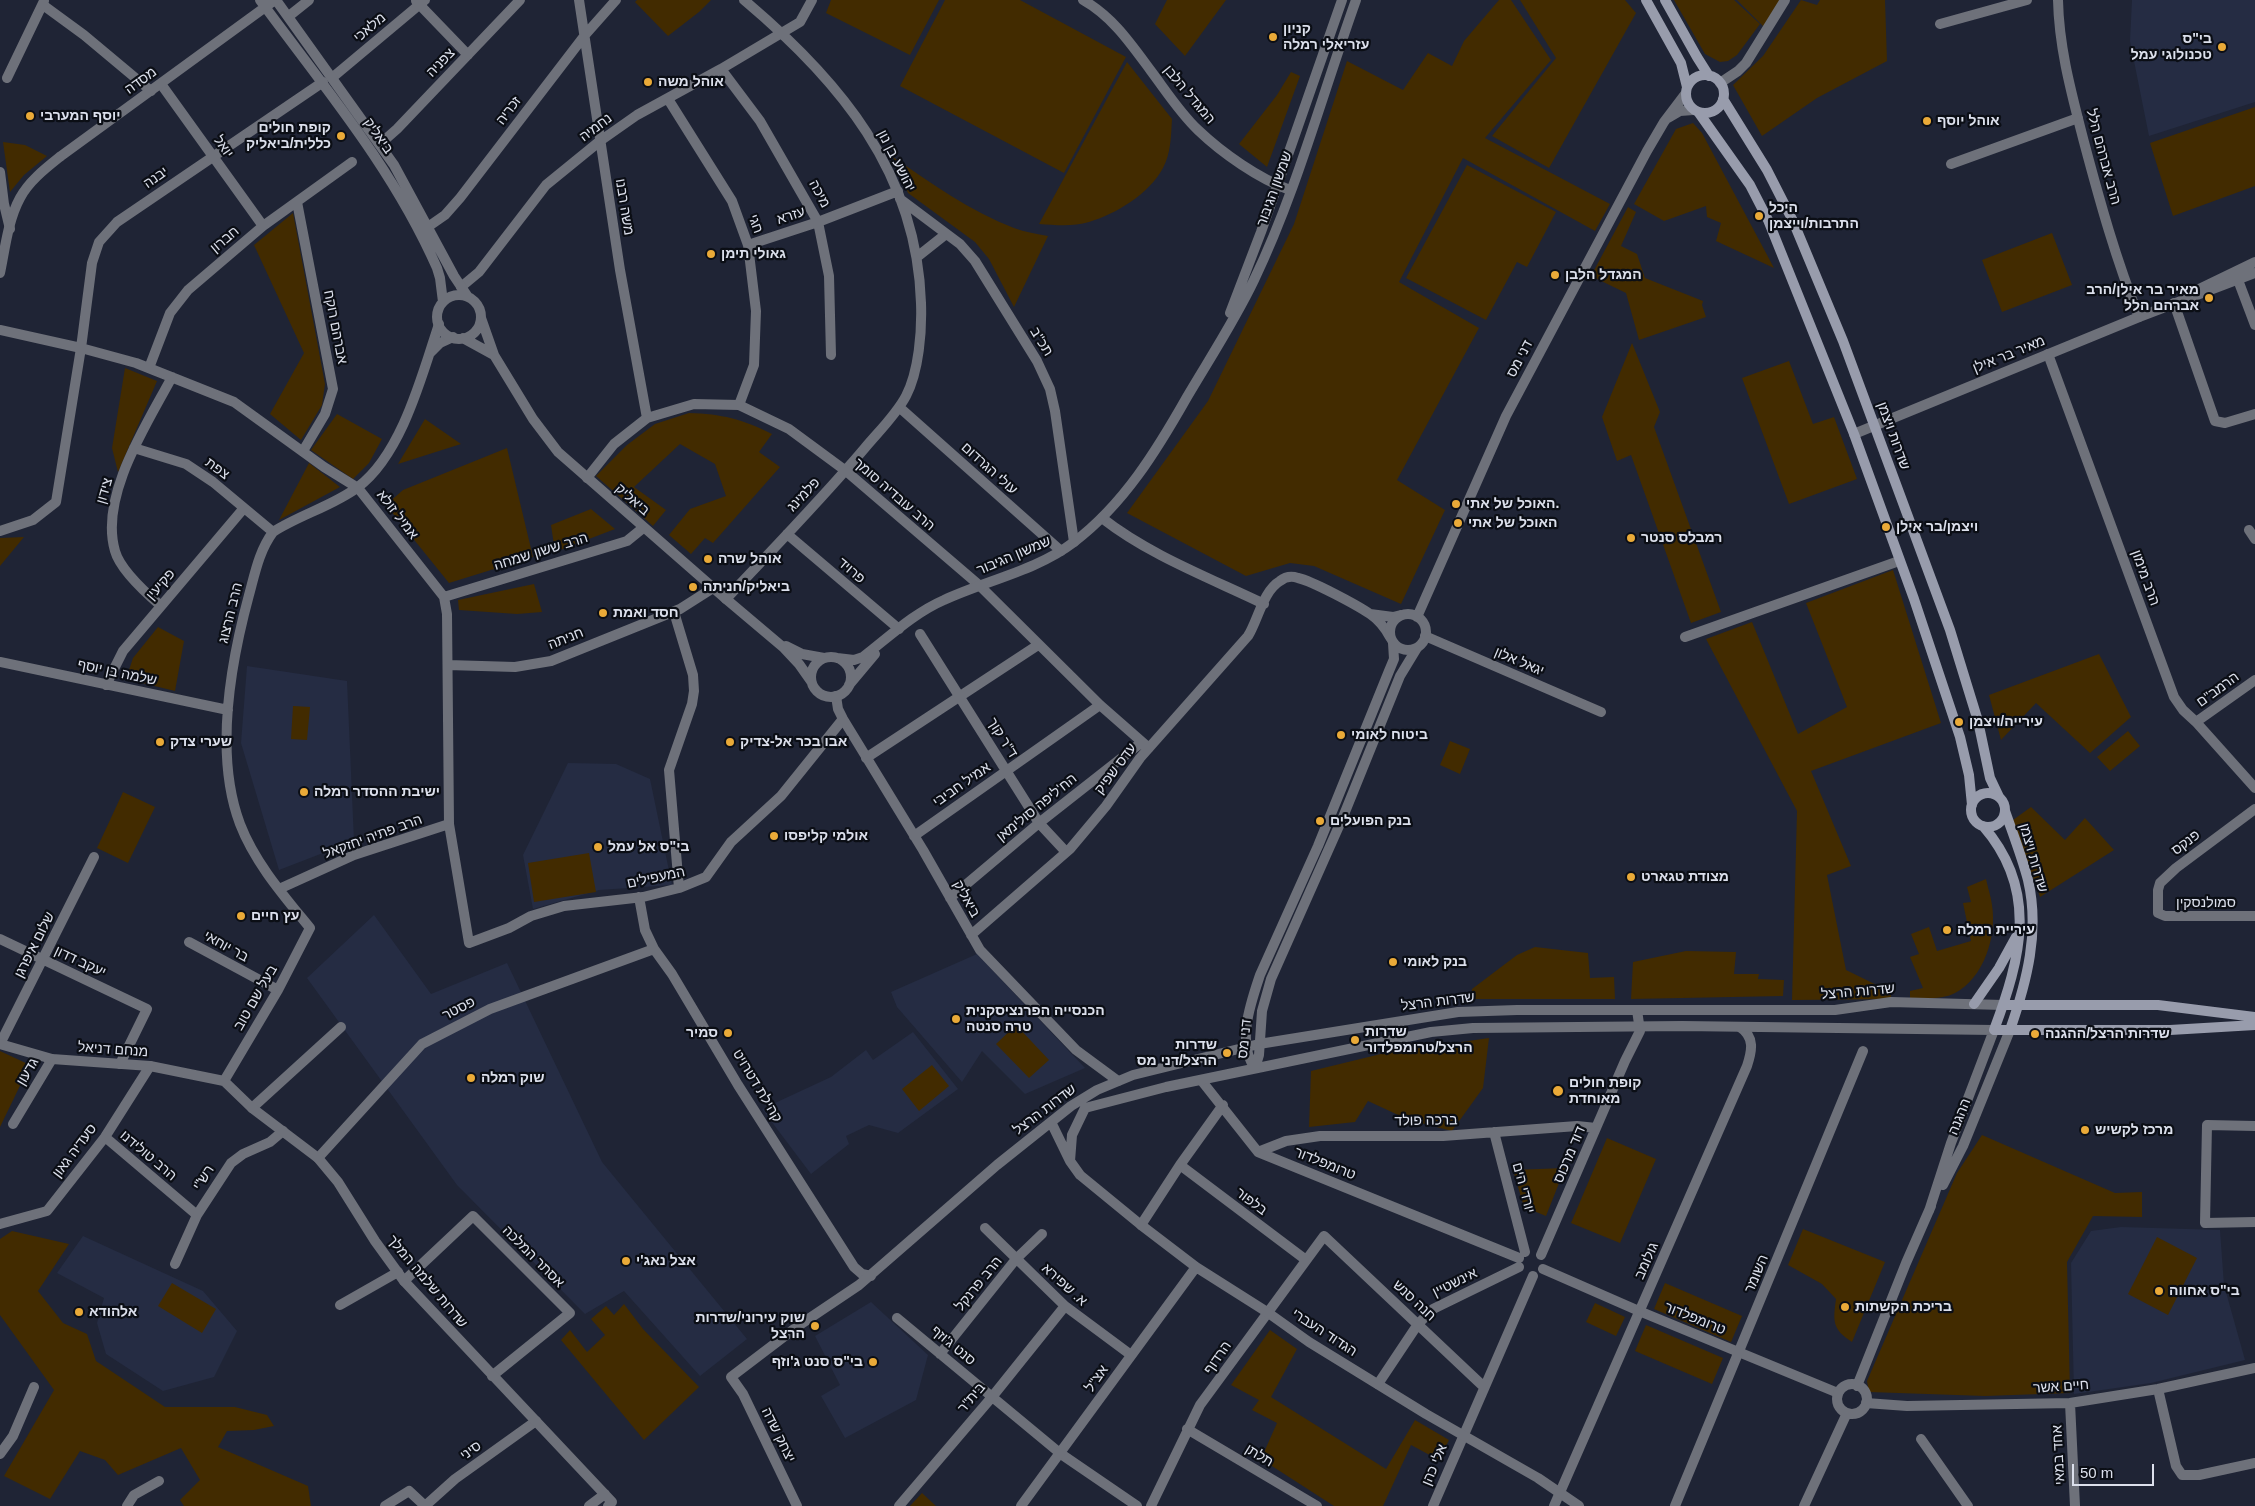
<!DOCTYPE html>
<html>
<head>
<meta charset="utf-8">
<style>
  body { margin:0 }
  #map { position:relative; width:2255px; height:1506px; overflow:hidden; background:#1f2435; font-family:Helvetica,sans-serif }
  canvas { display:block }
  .scale { position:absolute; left:2072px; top:1464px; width:82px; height:22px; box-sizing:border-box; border:2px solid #dce0ec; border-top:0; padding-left:6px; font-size:15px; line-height:18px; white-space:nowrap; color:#dce0ec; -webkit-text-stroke:4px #0b0e15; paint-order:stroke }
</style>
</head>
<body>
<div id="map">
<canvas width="2255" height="1506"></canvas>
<div class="scale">50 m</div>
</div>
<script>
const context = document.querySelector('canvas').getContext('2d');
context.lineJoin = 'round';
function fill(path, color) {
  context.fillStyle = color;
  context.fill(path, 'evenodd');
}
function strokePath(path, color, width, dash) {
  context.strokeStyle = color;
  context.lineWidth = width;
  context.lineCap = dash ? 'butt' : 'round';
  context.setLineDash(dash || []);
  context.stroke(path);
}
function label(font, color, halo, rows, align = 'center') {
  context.font = font + ' Helvetica,Heebo,sans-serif';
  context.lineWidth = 4.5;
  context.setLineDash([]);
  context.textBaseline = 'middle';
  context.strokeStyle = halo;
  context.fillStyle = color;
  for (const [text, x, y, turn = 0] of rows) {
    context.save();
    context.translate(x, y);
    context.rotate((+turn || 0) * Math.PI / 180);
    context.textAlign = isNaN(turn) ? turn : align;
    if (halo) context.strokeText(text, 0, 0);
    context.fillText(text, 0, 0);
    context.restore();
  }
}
fill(new Path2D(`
  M2132,0H2255V102L2149,136L2130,41Z
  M247,666L347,681L354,841L279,870L241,743Z
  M568,763L616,764L650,779L672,885L599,890L533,909L523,855Z
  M374,915L431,994L507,963L602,1162L747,1339L700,1376L624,1291L585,1314L457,1185L307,978Z
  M977,954L1085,1068L1025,1094L982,1051L962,1082L897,1007L891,992Z
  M913,1032L958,1089L898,1133L869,1125L846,1136L849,1144L811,1174L762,1109L831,1077L866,1050L873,1060Z
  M2121,1227L2220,1230L2224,1285L2245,1360L2151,1383L2074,1394L2071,1263L2091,1231Z
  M83,1236L203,1291L237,1331L214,1377L163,1391L106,1354L97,1323L104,1298L57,1273Z
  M871,1302L928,1355L916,1400L845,1438L821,1396L840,1385L815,1336Z`), '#252c43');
fill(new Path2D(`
  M637,0H711L699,12L668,36L635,2Z
  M831,0H939L910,55L826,13Z
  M945,0H1020L1126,57L1064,173L900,86Z
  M1167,0H1226L1185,56L1155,24Z
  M1499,0H1511L1551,60L1485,138L1610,204L1595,231L1463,158L1399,282L1479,328L1397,480L1445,510L1401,604L1314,566L1290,563L1246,576L1127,513L1208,401L1294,224L1347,61L1403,90L1428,53L1452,66L1464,41Z
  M1520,0H1625L1636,13L1549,168L1492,136L1556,58Z
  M1674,0H1734L1760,24L1737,55L1728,61L1720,62L1705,54Z
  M1737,0H1784L1766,29Z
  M1801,0L1817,5L1820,0H1885L1887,61L1817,98L1762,136L1733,85L1763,56Z
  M1127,62L1172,119C1171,136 1171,153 1163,168C1149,194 1116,214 1089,222C1073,227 1055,225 1039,224Z
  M1291,72L1300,76L1267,167L1239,144L1277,95Z
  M2255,107V186L2173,216L2150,143Z
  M1693,123L1702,133L1774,268L1716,241L1721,223L1707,217L1706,206L1664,221L1634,204L1676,129Z
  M3,142L25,145L47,156L24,175L10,192Z
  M893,157C932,184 970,211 1014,228C1025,232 1037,234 1048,236L1014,307L989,259L975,242L908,193Z
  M1467,165L1556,212L1527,267L1517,262L1486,320L1406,278Z
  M1628,207L1636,212L1621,246L1637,254L1645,278L1703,301L1702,305L1706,317L1639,340L1626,293L1591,276Z
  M293,213L325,384L322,405L301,440L270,414L304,353L254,245Z
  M2052,233L2072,285L2002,312L1982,260Z
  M1632,343L1660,412L1654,427L1721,612L1691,623L1631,455L1617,461L1602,417Z
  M1789,361L1813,424L1834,417L1857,479L1789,504L1742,378Z
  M125,368L157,381L118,472L112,448Z
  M689,413C722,414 742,419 772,434L759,452L780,467L713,543L705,538L691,554L669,535L690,509L726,496L715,464L680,444L634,487L666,510L653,526L596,476L627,445L655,424Z
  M337,414L382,439L369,463L353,479L311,450Z
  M425,419L461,444L398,464Z
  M507,448L533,557L449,583L386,505L403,490Z
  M309,463L340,487L279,520Z
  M591,509L615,529L555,552L551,525Z
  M24,537L0,566V538Z
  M1893,570L1941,723L1811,771L1851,866L1827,875L1846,970L1891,992V999L1792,1000L1797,811L1706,639L1752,622L1798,734L1847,707L1806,603Z
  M534,584L542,612L517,614L459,610L458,600Z
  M158,627L184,641L175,691L126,679L133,658Z
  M2099,654L2131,717L2090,753L2036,703L2001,740L1989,695Z
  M293,706L310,707L307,740L291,739Z
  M2128,731L2140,746L2110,771L2097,757Z
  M1450,741L1470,749L1460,774L1440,765Z
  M123,792L155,807L128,863L97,848Z
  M2031,807L2065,840L2085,818L2114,850L2040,897L2013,820Z
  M589,853L596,892L534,902L528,863Z
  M1986,879C1988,888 1991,897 1992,905C1997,936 1984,978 1955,993C1942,1000 1924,998 1910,998V991L1923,988L1910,957L1919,954L1911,934L1929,927L1937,951L1971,941L1963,903L1971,902L1967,887Z
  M1535,947L1588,953L1590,978L1614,977L1615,999H1471L1472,989L1517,955Z
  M1686,951L1736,952L1734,974H1759L1758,979L1784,980L1783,996L1631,999L1633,962Z
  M1016,1025L1049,1060L1029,1078L996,1044Z
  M1489,1038L1483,1088L1452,1131L1409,1120L1368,1101L1355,1122L1309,1127L1311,1071L1385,1053Z
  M0,1051L30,1065L0,1127Z
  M932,1065L949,1086L919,1111L902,1089Z
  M1982,1135L2115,1193L2142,1192V1217L2093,1216L2067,1262L2070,1393L1985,1396L1869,1392L1867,1381L1957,1173Z
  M1607,1138L1656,1159L1620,1243L1571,1223Z
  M1565,1168L1546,1216L1524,1207L1513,1170Z
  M1803,1229L1885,1262L1852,1342C1832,1329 1833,1321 1836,1299L1822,1284L1788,1265Z
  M12,1231L69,1244L38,1291L63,1323L87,1334L96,1361L165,1407H235L267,1415L274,1426L254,1430L227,1431L218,1447L308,1486L311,1506H184L180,1500L200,1480L181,1448L118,1475L105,1460L80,1451L50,1499L4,1476L54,1390L0,1315V1239Z
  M2157,1237L2197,1258L2168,1315L2128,1294Z
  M172,1283L216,1309L202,1333L158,1306Z
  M1665,1283L1742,1316L1731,1342L1654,1309Z
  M1595,1303L1625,1317L1616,1336L1586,1322Z
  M624,1304L643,1329L699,1387L644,1440L561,1340L570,1330L587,1352L605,1335L591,1319L606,1306L614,1315Z
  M1646,1325L1723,1358L1712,1384L1635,1351Z
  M1270,1330L1297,1349L1271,1397L1386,1469L1415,1420L1449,1440L1439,1460L1411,1445L1383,1506H1334L1261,1459L1277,1423L1252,1410L1259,1400L1231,1385Z
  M922,1493L936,1506H910Z`), '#422b00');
strokePath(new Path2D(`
  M579,0L620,270L647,418
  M1083,0C1113,17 1131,44 1151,71C1166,91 1180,113 1198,130C1222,153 1259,179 1290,190
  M2058,0C2059,49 2072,95 2084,142C2100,202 2116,260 2139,317
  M416,1L468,55
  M43,5L84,35L151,91
  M289,16L309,0
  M1940,24L2027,0
  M721,69L760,121L818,222L829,276L831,355
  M333,77L425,0
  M7,78L44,1
  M1720,83L1738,71L1746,63L1785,0
  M161,84L263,226
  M668,99L732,201L748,245L756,311L754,365L739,405
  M380,144L397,129L520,0
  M1951,164L2078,118
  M0,172L4,204L10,229
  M900,199L960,244L975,261L1037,361L1050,389L1055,411L1074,542
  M297,202L333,389L325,414L303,451
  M422,231L445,215L460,198L585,35L616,0
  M748,245L818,222L898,191
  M917,257L946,234
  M2238,280L2255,325
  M461,287L479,272L546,185L600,141L637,115L721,69L800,22L812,0
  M2174,303L2215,421L2225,423L2255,414
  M0,330L81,348L136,363L234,402L324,467L358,488L444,597L447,614L449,824L469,943L509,928L531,916L564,906L643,897L679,888L706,877L731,842L781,796L843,719
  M430,353L440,343L453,337
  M2048,354L2174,697L2183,710L2196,722L2255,788
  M149,368L170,313L188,290L263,226L352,162
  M899,407L1061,551
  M134,448L186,464L213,482L273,532
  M587,478L614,444L647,418L694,404L739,405L789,429L846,471L979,585L1100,705L1149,748
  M1102,518C1149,555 1210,578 1264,604
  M2249,530L2255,539
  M0,531L33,520L56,502L81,348L92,263L99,242L117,222L323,82
  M787,534L899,629
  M444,597L627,541L643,528
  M726,599C772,550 820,501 864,449C878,432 896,415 906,396C919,371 922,331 921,303C917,172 839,80 744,0
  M161,606C147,594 120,569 115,551C99,496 147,424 172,377
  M674,612L693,675L694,691L692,704L669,770L679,888
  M1370,614L1393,617L1401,615
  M920,634L1039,823L1066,852
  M1425,636L1601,712
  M1685,637L1899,561
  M0,662L228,710
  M448,665L515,667L551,661L680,609L713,588
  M106,685L123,651L244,508
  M836,696L838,709L843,719L923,850L980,950L1076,1050L1118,1081
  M2196,722L2255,680
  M866,758L1038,645
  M2255,809L2176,868L2160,883L2158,890V913L2165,916H2255
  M914,836L1100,705
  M279,889L354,855L449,824
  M639,897L645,930L654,949L672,974L738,1085L854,1267L862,1274L871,1276
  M950,898L1039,823L1142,742
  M971,935L1070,849L1106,806L1140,758L1248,636C1258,620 1263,591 1280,581C1285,577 1292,576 1298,578C1312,581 1357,605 1370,614C1379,620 1385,628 1390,637
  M0,939L147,1009L120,1064
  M189,942L278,990
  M0,1044L94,857
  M1201,1080L1258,1152L1519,1258
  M224,1081L278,990L310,928C284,896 255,863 240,824C214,755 230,665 249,595C255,573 259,551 273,532C299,515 335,505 358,487C402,454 422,375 439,324
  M252,1108L341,1027
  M13,1124L52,1059
  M2255,1126L2207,1125L2205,1223L2255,1222
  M1494,1132L1525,1252
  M105,1137L197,1215
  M1258,1152L1286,1141L1320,1136H1443L1577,1126L1596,1128
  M318,1158L422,1044L490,1009L654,949
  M1180,1165L1306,1260
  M0,1224L47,1211L105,1137L150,1066
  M1141,1225L1180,1165L1223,1105
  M985,1228L1065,1306L1131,1355
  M1541,1255L1625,1061L1640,1031L1637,1010
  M175,1264L197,1215L231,1163L243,1154L270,1142L283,1131
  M1543,1269L1639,1311L1838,1393
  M404,1281L473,1216L570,1313L492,1376
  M340,1305L398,1272
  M897,1318L1061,1454L1137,1506
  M940,1354L1016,1259L1042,1234
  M1378,1384L1418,1324L1433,1309L1519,1267
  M2158,1389L2176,1466L2182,1475H2199L2255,1463
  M1866,1403L1907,1406L2070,1403L2158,1389L2255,1368
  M2070,1403L2075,1506
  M1187,1429L1317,1506
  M1921,1439L1968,1506
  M0,1454L13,1436L34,1387
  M127,1506L134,1495L159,1481
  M385,1506L409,1491L425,1506
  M425,1506L455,1479L536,1421
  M899,1506L992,1397L1065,1306
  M1151,1506L1200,1405L1324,1236L1484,1387
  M1433,1506L1533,1276
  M1554,1506L1747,1066C1752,1051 1755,1037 1740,1027
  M1675,1506L1863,1051`), '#6e717a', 10);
strokePath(new Path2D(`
  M260,0C324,87 393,168 437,268L440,278L443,302
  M276,0L394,165L454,276L468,297
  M1668,118L1680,111L1693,110
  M0,273C5,249 8,220 20,198C29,181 46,168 61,156L275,0
  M2195,291L2255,262
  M437 317a22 22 0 1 1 44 0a22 22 0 1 1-44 0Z
  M1230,313L1261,232L1342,0
  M481,318L494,355L533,419L558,452L726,599L784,648L799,664L811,681
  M463,338L494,355
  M1854,434L2139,317L2255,273
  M1390 632a18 18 0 1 1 36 0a18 18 0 1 1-36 0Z
  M1417,617L1506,416L1647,151L1664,122L1686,93
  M786,646L802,654L824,658
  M811 677a20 20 0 1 1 40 0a20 20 0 1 1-40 0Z
  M837,658L854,660L863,657C889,637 914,613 944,600C987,580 1036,571 1074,542C1124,504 1157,450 1187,397C1210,358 1235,320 1254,280C1296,193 1323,92 1356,0
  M849,685L875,654
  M0,1044L52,1059L150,1066L224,1081L252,1108L318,1158L338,1182L375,1241L404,1281L612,1502L608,1506
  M1255,1068C1236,1043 1251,1002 1260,975L1318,846L1389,671L1394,659L1393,643
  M1255,1068L1259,1055L1262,1011L1271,979L1343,817L1400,676L1417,648
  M1051,1122L1070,1161L1080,1175L1141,1225L1196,1267L1267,1312L1309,1342L1426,1414L1538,1478L1579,1506
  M1070,1161L1072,1135L1085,1108L1166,1087L1431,1032L1473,1028L1682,1026L1994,1030L1951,1143L1929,1211
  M1943,1185L1963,1146L2010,1030
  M1837 1399a15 15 0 1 1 30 0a15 15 0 1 1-30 0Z
  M1857,1386L1906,1263L1931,1206
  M589,1506L605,1494
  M797,1506L743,1394L731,1377L798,1326L859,1285L997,1165L1071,1106L1097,1090L1133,1075L1259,1044L1458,1012L1517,1010H1835L1891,1002L2003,1005
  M1021,1506L1196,1267
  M1804,1506L1847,1413`), '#6e717a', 10);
strokePath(new Path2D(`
  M1646,0L1681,63L1687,87
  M1665,0L1697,57L1709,76
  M1686 94a19 19 0 1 1 38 0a19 19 0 1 1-38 0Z
  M1723,99L1767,170L1793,221L1843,341L1950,630L1978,721L1990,778L1999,797
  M1699,113L1750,185L1768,220L1854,434L1914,599L1960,737L1969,775L1972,805
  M1971 810a17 17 0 1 1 34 0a17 17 0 1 1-34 0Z
  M2005,811C2013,834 2022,857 2028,880C2040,931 2027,981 2010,1030
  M1983,826C2039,890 2021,958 1994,1030H2170L2255,1025
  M1974,1004L1999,968L2016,937
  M2003,1005H2158L2255,1017`), '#989cac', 10);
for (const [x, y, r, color] of [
  [1273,37,5,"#eaaa38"],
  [2222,47,5,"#eaaa38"],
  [648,82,5,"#eaaa38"],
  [30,116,5,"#eaaa38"],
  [1927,121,5,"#eaaa38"],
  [341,136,5,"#eaaa38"],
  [1759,216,5,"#eaaa38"],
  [711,254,5,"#eaaa38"],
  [1555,275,5,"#eaaa38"],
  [2209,298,5,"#eaaa38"],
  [1456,504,5,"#eaaa38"],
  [1458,523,5,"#eaaa38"],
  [1886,527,5,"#eaaa38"],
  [1631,538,5,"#eaaa38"],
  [708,559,5,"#eaaa38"],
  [693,587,5,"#eaaa38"],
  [603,613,5,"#eaaa38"],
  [1959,722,5,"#eaaa38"],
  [1341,735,5,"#eaaa38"],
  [160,742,5,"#eaaa38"],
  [730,742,5,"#eaaa38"],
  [304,792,5,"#eaaa38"],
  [1320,821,5,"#eaaa38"],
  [774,836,5,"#eaaa38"],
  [598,847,5,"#eaaa38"],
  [1631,877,5,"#eaaa38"],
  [241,916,5,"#eaaa38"],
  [1947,930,5,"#eaaa38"],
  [1393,962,5,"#eaaa38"],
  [956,1019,5,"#eaaa38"],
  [728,1033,5,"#eaaa38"],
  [2035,1034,5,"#eaaa38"],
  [1355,1040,5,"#eaaa38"],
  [1227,1053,5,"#eaaa38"],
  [471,1078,5,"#eaaa38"],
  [1558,1091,6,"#eaaa38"],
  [2085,1130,5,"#eaaa38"],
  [626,1261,5,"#eaaa38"],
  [2159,1291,5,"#eaaa38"],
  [1845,1307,5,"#eaaa38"],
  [79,1312,5,"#eaaa38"],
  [815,1326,5,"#eaaa38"],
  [873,1362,5,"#eaaa38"]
]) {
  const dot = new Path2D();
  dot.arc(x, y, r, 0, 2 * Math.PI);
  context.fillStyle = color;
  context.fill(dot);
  strokePath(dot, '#0b0e15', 2);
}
label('14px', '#dce0ec', '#0b0e15', [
  ["מלאכי",370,28,-40],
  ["צפניה",441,63,-46],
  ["מסדה",141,81,-36],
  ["המגדל הלבן",1189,95,50],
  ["זכריה",509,111,-53],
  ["נחמיה",596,128,-37],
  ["ביאליק",378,136,55],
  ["יואל",223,147,55],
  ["הרב אברהם הלל",2103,157,75],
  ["יהושע בן נון",896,161,63],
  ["יבנה",156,178,-35],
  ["שמשון הגיבור",1275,189,-70],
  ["מיכה",819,194,62],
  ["משה רבנו",624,207,81],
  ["עזרא",791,216,-18],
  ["חגי",755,224,70],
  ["חברון",225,240,-40],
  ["אברהם רוקח",335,327,79],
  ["תכ''ב",1041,342,59],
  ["מאיר בר אילן",2009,355,-22],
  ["דני מס",1520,359,-62],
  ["שדרות ויצמן",1893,436,70],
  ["צפת",217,469,36],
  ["עולי הגרדום",989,469,42],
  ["צידון",105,491,-74],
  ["פלמינג",804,495,-47],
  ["הרב עובדיה סומך",894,495,41],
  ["ביאליק",632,500,41],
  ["אמיל זולא",397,515,52],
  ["הרב ששון שמחה",541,552,-17],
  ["שמשון הגיבור",1014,556,-23],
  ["פרויד",851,571,40],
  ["הרב מימון",2145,578,70],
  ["פקיעין",161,585,-49],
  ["הרב הרצוג",231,613,-76],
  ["חניתה",566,639,-21],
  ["יגאל אלון",1519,662,23],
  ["שלמה בן יוסף",117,673,12],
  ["הרמב\"ם",2218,690,-36],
  ["ד\"ר קוך",1002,738,58],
  ["עדס שפיק",1116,769,-53],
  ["אמיל חביבי",962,785,-35],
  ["הח'ליפה סולימאן",1037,808,-39],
  ["הרב פתיה יחזקאל",373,837,-20],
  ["פנקס",2186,843,-37],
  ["שדרות ויצמן",2033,858,74],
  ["המעפילים",656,878,-12],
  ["ביאליק",966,899,61],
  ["סמולנסקין",2206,903],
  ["שלום איפרגן",35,945,-63],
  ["בר יוחאי",226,947,29],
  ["יעקב דדון",80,962,25],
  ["שדרות הרצל",1858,992,-5],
  ["בעל שם טוב",256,998,-60],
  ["שדרות הרצל",1438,1002,-7],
  ["פסטר",459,1009,-27],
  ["דני מס",1245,1039,-84],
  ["מנחם דניאל",113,1050,4],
  ["גדעון",28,1072,-59],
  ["קהילת דטרויט",757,1086,59],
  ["שדרות הרצל",1045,1110,-37],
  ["ההגנה",1960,1117,-68],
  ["ברכה פולד",1426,1121,-1],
  ["סעדיה גאון",75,1151,-53],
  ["דוד מרכוס",1570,1155,-67],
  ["הרב טולידנו",148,1156,40],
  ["טרומפלדור",1325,1164,22],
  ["רש\"י",204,1178,-57],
  ["יורדי הים",1523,1188,75],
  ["בלפור",1251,1202,37],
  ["אסתר המלכה",533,1257,45],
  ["גולומב",1647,1261,-66],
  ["השומר",1757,1274,-67],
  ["שדרות שלמה המלך",427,1282,50],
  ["אינשטיין",1455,1283,-26],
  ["הרב פרנקל",979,1284,-51],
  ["א. שפירא",1064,1285,42],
  ["חנה סנש",1414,1301,43],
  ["טרומפלדור",1695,1319,22],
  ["הגדוד העברי",1324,1333,33],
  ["סנט ג'וזף",953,1346,40],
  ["הרדוף",1218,1358,-55],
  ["אצ\"ל",1097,1379,-55],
  ["חיים אשר",2061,1387,-4],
  ["בית\"ר",972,1398,-50],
  ["יצחק שדה",778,1435,64],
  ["סיני",471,1451,-36],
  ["אחד במאי",2059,1455,-93],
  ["תלתן",1259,1456,31],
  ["אלי כהן",1435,1465,-67]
]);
label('bold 14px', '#dce0ec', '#0b0e15', [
  ["קניון",1283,29],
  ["עזריאלי רמלה",1283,45],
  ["בי\"ס",2212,39,"right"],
  ["טכנולוגי עמל",2212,55,"right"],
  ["אוהל משה",658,82],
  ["יוסף המערבי",40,116],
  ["אוהל יוסף",1937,121],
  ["קופת חולים",331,128,"right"],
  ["כללית/ביאליק",331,144,"right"],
  ["היכל",1769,208],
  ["התרבות/וייצמן",1769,224],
  ["גאולי תימן",721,254],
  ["המגדל הלבן",1565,275],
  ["מאיר בר אילן/הרב",2199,290,"right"],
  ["אברהם הלל",2199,306,"right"],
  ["האוכל של אתי.",1466,504],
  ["האוכל של אתי",1468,523],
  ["ויצמן/בר אילן",1896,527],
  ["רמבלס סנטר",1641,538],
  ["אוהל שרה",718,559],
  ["ביאליק/חניתה",703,587],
  ["חסד ואמת",613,613],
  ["עירייה/ויצמן",1969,722],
  ["ביטוח לאומי",1351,735],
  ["שערי צדק",170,742],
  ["אבו בכר אל-צדיק",740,742],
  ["ישיבת ההסדר רמלה",314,792],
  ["בנק הפועלים",1330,821],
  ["אולמי קליפסו",784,836],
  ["בי\"ס אל עמל",608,847],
  ["מצודת טגארט",1641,877],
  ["עץ חיים",251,916],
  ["עיריית רמלה",1957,930],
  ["בנק לאומי",1403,962],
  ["הכנסייה הפרנציסקנית",966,1011],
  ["טרה סנטה",966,1027],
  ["שדרות",1365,1032],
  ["הרצל/טרומפלדור",1365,1048],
  ["סמיר",718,1033,"right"],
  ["שדרות הרצל/ההגנה",2045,1034],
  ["שדרות",1217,1045,"right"],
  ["הרצל/דני מס",1217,1061,"right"],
  ["שוק רמלה",481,1078],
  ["קופת חולים",1569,1083],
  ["מאוחדת",1569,1099],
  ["מרכז לקשיש",2095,1130],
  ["אצל נאג'י",636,1261],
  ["בי\"ס אחווה",2169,1291],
  ["בריכת הקשתות",1855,1307],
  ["אלהודא",89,1312],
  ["שוק עירוני/שדרות",805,1318,"right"],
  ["הרצל",805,1334,"right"],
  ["בי\"ס סנט ג'וזף",863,1362,"right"]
], 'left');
</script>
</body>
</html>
